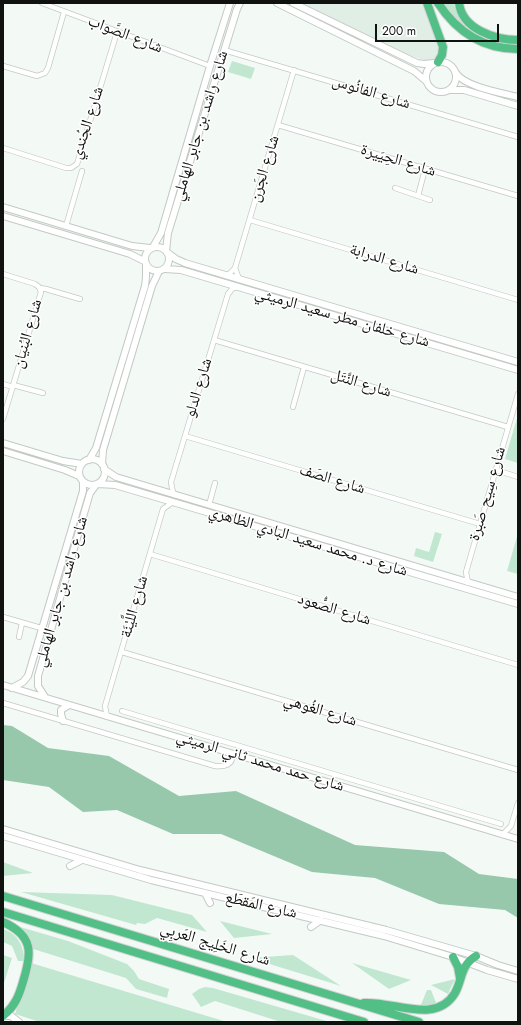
<!DOCTYPE html>
<html>
<head>
<meta charset="utf-8">
<style>
  body { margin:0 }
  #map { position:relative; width:521px; height:1025px; overflow:hidden; background:#f3faf6; font-family:Jost,sans-serif }
  canvas { display:block }
  .frame { position:absolute; inset:0; border:4px solid #101210; pointer-events:none }
  .scale { position:absolute; left:375px; top:24px; width:124px; height:18px; box-sizing:border-box; border:2px solid #101210; border-top:0; padding-left:5px; font-size:12px; line-height:14px; white-space:nowrap; color:#101210; -webkit-text-stroke:3px #fff; paint-order:stroke }
</style>
</head>
<body>
<div id="map">
<canvas width="521" height="1025"></canvas>
<div class="frame"></div>
<div class="scale">200 m</div>
</div>
<script>
const context = document.querySelector('canvas').getContext('2d');
context.lineJoin = 'round';
function fill(path, color) {
  context.fillStyle = color;
  context.fill(path, 'evenodd');
}
function strokePath(path, color, width, dash) {
  context.strokeStyle = color;
  context.lineWidth = width;
  context.lineCap = dash ? 'butt' : 'round';
  context.setLineDash(dash || []);
  context.stroke(path);
}
function label(font, color, halo, rows, align = 'center') {
  context.font = font + ' Jost,"Noto Naskh Arabic",sans-serif';
  context.lineWidth = 3;
  context.setLineDash([]);
  context.textBaseline = 'middle';
  context.strokeStyle = halo;
  context.fillStyle = color;
  for (const [text, x, y, turn = 0] of rows) {
    context.save();
    context.translate(x, y);
    context.rotate((+turn || 0) * Math.PI / 180);
    context.textAlign = isNaN(turn) ? turn : align;
    if (halo) context.strokeText(text, 0, 0);
    context.fillText(text, 0, 0);
    context.restore();
  }
}
fill(new Path2D(`
  M299,3H422L441,49L438,57L430,62L400,52Z`), '#e0eee5');
fill(new Path2D(`
  M442,3H453C458,15 464,24 474,33C461,25 450,16 442,3Z
  M232,61L255,68L251,79L228,72Z
  M518,415V463L505,459Z
  M435,532L442,534L433,562L414,556L416,548L429,552Z
  M518,533V574L507,571Z
  M3,862L33,873L3,876Z
  M21,892L112,895L192,915L207,932L157,918L145,924L137,923L136,925Z
  M220,921L272,934L234,938Z
  M10,924L68,941L127,964L134,971L139,979L169,989L167,998L136,989L126,978L30,948Z
  M3,929C18,934 24,946 24,961H18L12,946L3,942Z
  M3,955L12,958L3,986Z
  M293,955L341,986L250,958Z
  M31,963L227,1022H40L15,1014Z
  M352,963L411,980L389,989Z
  M455,979L448,994L431,985Z
  M205,987L213,988L330,1022H281L215,1001L201,1007L192,994L199,989Z
  M427,990H431L437,1005L420,1007Z`), '#c1e7d0');
fill(new Path2D(`
  M3,725L12,726L48,748L109,756L179,796L236,791L355,845L444,852L479,874L518,879V918L505,910L439,904L375,878L312,872L221,834H173L117,810L83,812L49,787L3,780Z`), '#97c8ab');
const street = new Path2D(`
  M42,3L210,66
  M224,50L518,137
  M3,66L37,76L45,73L48,68L64,12
  M278,125L518,196
  M3,148L66,168H71L77,164L117,32
  M395,188L430,200
  M418,196L425,169
  M250,220L518,300
  M66,226L82,171
  M3,274L35,284L39,287L41,292L3,419
  M227,276L235,268
  M239,279L235,268L294,70
  M40,288L46,289L80,299
  M214,340L508,427
  M3,384L13,387
  M13,385L43,393
  M293,407L304,367
  M185,436L480,524
  M496,470L518,477
  M174,495L172,488L171,482L228,294L233,288L237,287
  M209,505L215,483
  M150,554L518,665
  M468,583L466,572L518,394
  M3,617L41,628
  M19,637L22,623
  M122,652L518,770
  M3,703L215,766C224,767 234,765 232,754
  M122,711L501,824
  M107,717L105,706L163,509L173,502
  M502,835L511,826L518,803`);
const secondary = new Path2D(`
  M277,3L414,71L426,81
  M293,3L417,63L424,64L434,63
  M426 77a15 15 0 1 1 30 0a15 15 0 1 1-30 0Z
  M456,73C465,87 502,93 518,97
  M449,90H464L518,106
  M3,207L132,246L150,248
  M3,216L130,254L144,261
  M145 259a12 12 0 1 1 24 0a12 12 0 1 1-24 0Z
  M153,247L161,233L210,66L230,3
  M166,251L168,233L237,9L240,3
  M168,253L176,259L185,263L518,362
  M165,269L181,270L518,370
  M3,443L63,461L82,464
  M3,451L65,470L79,476
  M79 472a13 13 0 1 1 26 0a13 13 0 1 1-26 0Z
  M89,460L96,448L145,286L146,277V265
  M102,464L103,450L152,286L159,271
  M104,469L116,477L518,597
  M98,484L115,485L518,604
  M3,685L518,839
  M12,688L23,682L28,676L83,491V482
  M45,697L38,686V676L81,524L90,493L96,485
  M63,721L61,714V710L69,705
  M3,829L140,870L386,930L476,956L498,965L518,971
  M3,836L151,880L384,936L453,957L487,970L518,979
  M70,866L82,860
  M205,893L210,903
  M311,927L321,920
  M3,1016H11L19,1022`);
const highway = new Path2D(`
  M427,3L443,47L442,55L438,62
  M438,3C457,32 482,49 518,49
  M459,3C462,29 495,40 518,40
  M3,896L419,1022
  M3,912L364,1022
  M3,922C34,936 32,953 23,982C19,996 15,1006 3,1016
  M453,957L458,967L460,978
  M364,1003C394,1001 436,1025 455,993C463,978 460,966 476,956`);
strokePath(street, '#c3cac5', 6);
strokePath(secondary, '#c3cac5', 8);
strokePath(highway, '#d4d4d4', 10);
strokePath(street, '#fff', 4.5);
strokePath(secondary, '#fff', 6);
strokePath(highway, '#52bf87', 8);
label('16px', '#101210', '#fff', [
  ["شارع الصَّواب",125,35,21],
  ["شارع الفانُوس",371,93,17],
  ["شارع الجُندي",88,123,-72],
  ["شارع راشد بن جابر الهاملي",201,126,-73],
  ["شارع الحِيَيرة",398,161,17],
  ["شارع الجَرن",265,169,-73],
  ["شارع الدرابة",384,260,17],
  ["شارع خلفان مطر سعيد الرميثي",342,318,16],
  ["شارع البُنيان",28,334,-74],
  ["شارع النَّتَل",361,384,17],
  ["شارع الدلو",199,388,-73],
  ["شارع الصَف",332,480,17],
  ["شارع سِيح صَبرة",488,494,-74],
  ["شارع د. محمد سعيد البادي الظاهري",308,542,17],
  ["شارع راشد بن جابر الهاملي",62,592,-74],
  ["شارع اللَّيْنَة",135,607,-74],
  ["شارع الصُّعود",334,610,17],
  ["شارع الغُوهي",320,711,17],
  ["شارع حمد محمد ثاني الرميثي",260,762,17],
  ["شارع المَقطَع",261,906,13],
  ["شارع الخَلِيج العَربِي",215,945,17]
]);
</script>
</body>
</html>
